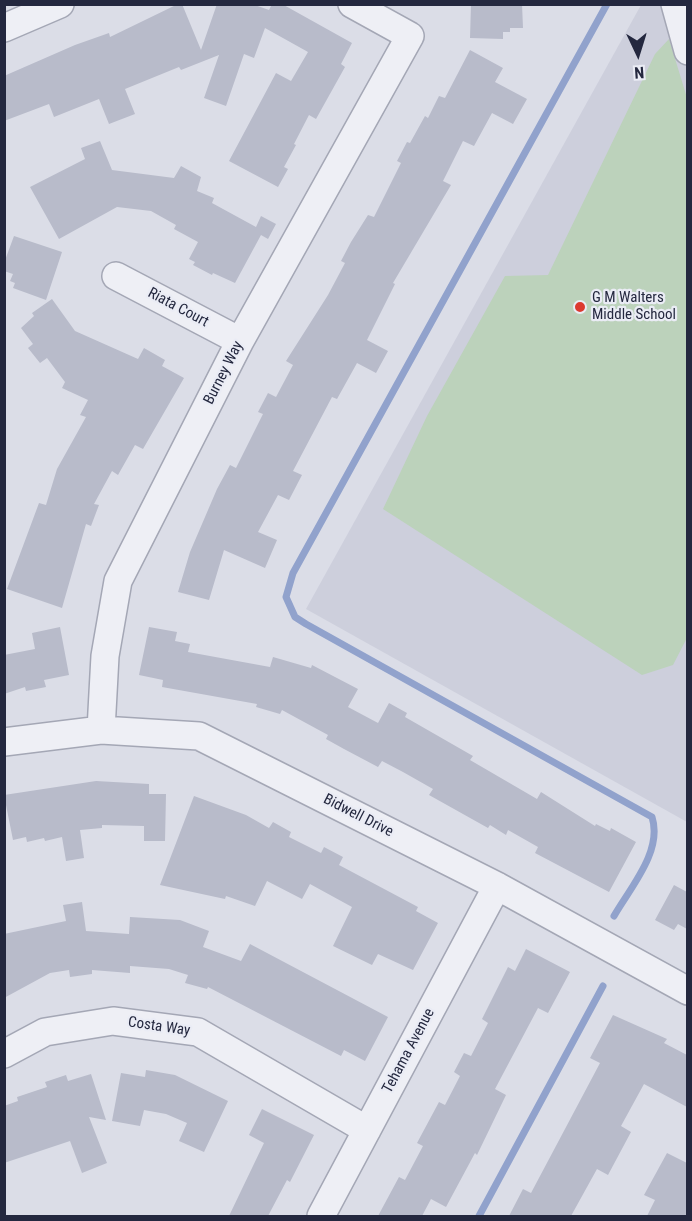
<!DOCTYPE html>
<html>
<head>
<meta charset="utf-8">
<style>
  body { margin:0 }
  #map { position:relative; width:692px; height:1221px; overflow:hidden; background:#dbdde7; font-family:"Roboto Condensed",sans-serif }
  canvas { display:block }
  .frame { position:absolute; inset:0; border:6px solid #24283f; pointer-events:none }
  .north { position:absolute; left:608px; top:24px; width:60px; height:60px; -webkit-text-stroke:4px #eaecf5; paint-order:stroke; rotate:176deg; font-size:16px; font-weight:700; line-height:24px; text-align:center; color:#24283f }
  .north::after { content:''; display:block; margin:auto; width:21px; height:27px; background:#24283f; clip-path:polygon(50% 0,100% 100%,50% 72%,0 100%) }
</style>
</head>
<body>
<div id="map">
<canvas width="692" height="1221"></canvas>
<div class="frame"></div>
<div class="north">N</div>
</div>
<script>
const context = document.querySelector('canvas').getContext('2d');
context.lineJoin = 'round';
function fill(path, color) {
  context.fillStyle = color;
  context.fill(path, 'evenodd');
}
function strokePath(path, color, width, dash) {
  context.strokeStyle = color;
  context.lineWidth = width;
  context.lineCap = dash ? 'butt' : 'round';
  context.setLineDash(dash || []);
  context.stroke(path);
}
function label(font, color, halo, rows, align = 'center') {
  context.font = font + ' "Roboto Condensed",sans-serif';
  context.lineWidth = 4.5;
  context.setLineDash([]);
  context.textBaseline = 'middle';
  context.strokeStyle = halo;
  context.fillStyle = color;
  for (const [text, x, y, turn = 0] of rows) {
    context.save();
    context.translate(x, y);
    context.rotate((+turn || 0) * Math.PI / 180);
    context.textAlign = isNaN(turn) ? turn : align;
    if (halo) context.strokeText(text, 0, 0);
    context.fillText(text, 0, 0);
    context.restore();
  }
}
fill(new Path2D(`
  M641,5H687V822L306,609Z`), '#cdcfdc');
fill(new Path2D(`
  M669,39L688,101V636L673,665L642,675L383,509L427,416L505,276L548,275L655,54Z`), '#bcd2bb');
strokePath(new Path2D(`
  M607,4L293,573L286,597L295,617L306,624L652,817C663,851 630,888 614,916
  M479,1216L603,986`), '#91a2cc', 7);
fill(new Path2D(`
  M178,4H182L201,50L217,4H252L269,10L272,4H282L352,43L341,64L345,67L316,119L309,115L294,144L296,145L284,167L288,169L278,187L229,161L276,73L291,81L308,52L265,28L254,58L244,54L226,106L204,98L219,55L181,70L179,67L125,89L135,114L109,124L99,99L54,117L49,104L4,121V76L75,45L109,33L110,37Z
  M471,4H522L523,28H510V32H503V39L470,38Z
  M470,50L503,68L495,82L527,99L513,124L492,113L474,146L463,141L443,181L451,185L393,283L395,284L367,340L388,351L376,373L357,363L337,399L332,397L293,471L302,475L289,500L278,495L258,532L277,540L265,568L224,550L209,600L178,592L190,552L217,489L230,465L236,468L263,414L258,412L268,393L276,397L293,365L286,361L328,295L345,263L341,261L351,242L368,215L374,217L401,163L397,161L407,142L410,143L425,116L428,118L439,96L445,98Z
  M100,141L112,170L174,178L181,166L201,177L197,191L214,198L212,203L256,227L261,216L276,224L268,239L261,235L235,283L213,273L212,275L193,265L195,262L189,259L198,242L174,229L176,225L151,211L117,207L59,239L30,187L85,159L81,148Z
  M14,236L62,252L46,300L13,288L15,283L10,281L13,274L4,271V263Z
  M52,299L75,331L138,359L144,348L165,360L162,366L184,378L143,449L135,445L118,475L112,471L94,504L99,505L91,526L86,524L62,608L7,589L39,503L46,505L57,469L86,417L80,415L88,400L62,388L65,382L47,358L40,363L28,348L33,344L21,328L34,316L32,313Z
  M60,627L69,675L44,680L46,687L26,691L25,687L4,694V655L35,649L32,633Z
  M149,627L177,632L175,641L190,644L188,652L270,667L273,657L311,668L312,665L358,689L348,707L378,723L389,703L407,713L405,717L473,756L470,760L537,799L541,792L595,826L596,824L610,831L611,828L636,842L609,892L535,853L538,847L508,830L506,835L490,825L488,828L429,795L433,789L403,772L382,761L378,767L344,749L326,739L328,735L282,710L280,714L256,707L257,704L162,687L163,680L139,675Z
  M96,781L149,784V794H166L165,841H144V826L102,825V828L80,830L84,858L66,861L62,837L45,841L44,838L27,842L26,837L13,840L4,795Z
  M194,796L246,815L269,828L273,822L291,832L289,837L321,853L324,847L343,857L339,865L418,907L416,911L438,923L413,970L378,954L372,965L333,946L352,907L310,884L302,899L267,881L255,906L226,896L225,899L160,885Z
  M674,885L687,892V929L678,924L674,930L655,920Z
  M82,902L86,931L129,934L130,917L180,920L209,931L203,947L241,961L250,944L388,1017L365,1061L344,1050L341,1056L208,987L207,989L185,983L188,975L169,969L130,966V973L92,970V974L70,977L69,970L50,973L4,998V934L66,921L63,905Z
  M526,949L570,972L548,1013L538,1008L495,1089L506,1095L477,1155L475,1153L446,1207L431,1199L422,1216H378L399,1177L405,1180L423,1146L417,1143L439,1102L445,1105L460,1076L454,1072L464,1053L471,1056L488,1023L482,1019L508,967L515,971Z
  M613,1015L667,1039L664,1043L687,1055V1107L644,1084L621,1126L631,1132L608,1175L597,1169L571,1216H509L523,1189L531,1193L600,1063L590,1058Z
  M146,1070L175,1075L228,1101L204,1152L179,1141L187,1123L166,1114L144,1110L140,1126L112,1121L121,1073L145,1077Z
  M91,1074L106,1120L89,1117L107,1163L82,1173L70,1141L4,1163V1106L18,1101L17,1097L47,1087L45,1082L66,1075L68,1081Z
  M262,1109L314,1135L290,1182L287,1180L268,1216H229L264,1143L249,1135Z
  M667,1153L687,1163V1216H647L655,1200L644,1195Z`), '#b8bbca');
const minor = new Path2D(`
  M675,4L688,51
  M4,28L60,4
  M116,276L240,341
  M101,730L105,656L118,581L240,341L410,36L352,4
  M4,742L101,730L199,736L497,886L688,991
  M4,1054L45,1032L113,1021L198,1032L367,1130
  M321,1216L497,886`);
strokePath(minor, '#a4a7b5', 30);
strokePath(minor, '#eeeff5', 27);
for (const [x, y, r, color] of [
  [580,307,6,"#dc3a30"]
]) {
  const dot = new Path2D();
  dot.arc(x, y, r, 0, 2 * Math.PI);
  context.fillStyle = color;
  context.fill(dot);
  strokePath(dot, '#eaecf5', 2);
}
label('15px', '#24283f', '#eaecf5', [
  ["G M Walters",592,298],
  ["Middle School",592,315]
], 'left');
label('15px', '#24283f', '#eaecf5', [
  ["Riata Court",178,308,28],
  ["Burney Way",224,373,-63],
  ["Bidwell Drive",358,816,27],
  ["Costa Way",159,1027,8],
  ["Tehama Avenue",409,1051,-62]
]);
</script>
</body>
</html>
